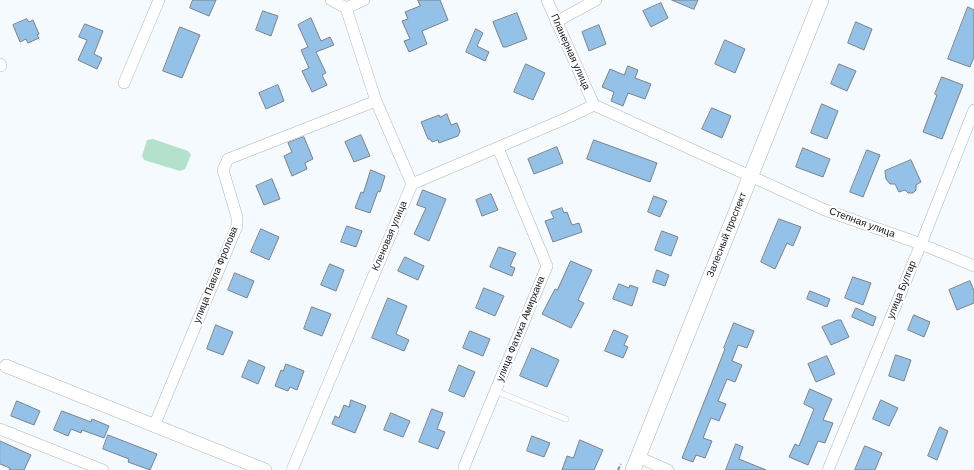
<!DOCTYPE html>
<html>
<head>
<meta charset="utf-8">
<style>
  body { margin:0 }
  canvas { display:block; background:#f5faff }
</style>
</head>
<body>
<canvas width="974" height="470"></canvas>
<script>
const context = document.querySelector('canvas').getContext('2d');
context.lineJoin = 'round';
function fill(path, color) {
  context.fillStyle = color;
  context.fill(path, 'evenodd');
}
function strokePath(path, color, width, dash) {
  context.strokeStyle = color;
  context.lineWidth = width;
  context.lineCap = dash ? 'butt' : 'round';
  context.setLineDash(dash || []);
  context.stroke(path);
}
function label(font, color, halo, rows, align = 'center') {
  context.font = font + ' "DM Sans",sans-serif';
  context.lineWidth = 4;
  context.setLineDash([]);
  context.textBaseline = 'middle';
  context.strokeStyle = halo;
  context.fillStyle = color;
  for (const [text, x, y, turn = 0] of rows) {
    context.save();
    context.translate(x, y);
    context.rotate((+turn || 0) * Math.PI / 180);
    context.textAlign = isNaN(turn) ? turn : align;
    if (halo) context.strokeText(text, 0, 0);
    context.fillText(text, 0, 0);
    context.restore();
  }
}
fill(new Path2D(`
  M153,139L188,151L191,155L185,169L180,171L144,160L142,156L147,140Z`), '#b4e1cc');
const building = new Path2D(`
  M193,0H216L209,16L190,8Z
  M418,0H440L448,20L422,31L427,44L409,52L404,41L410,39L402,21L408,19L405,12L420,6Z
  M672,0H698L694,9Z
  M661,3L668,18L651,27L643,11Z
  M968,7L974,10V57L970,67L948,59Z
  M263,11L278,16L271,36L256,30Z
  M517,13L527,39L506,47H503L493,22Z
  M311,18L321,41L330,37L334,45L316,52L326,73L322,75L327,85L312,92L302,71L309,68L301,50L308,47L298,25Z
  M27,19L29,22L33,20L39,34L37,35L39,38L28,43L26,39L20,42L13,25Z
  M856,22L872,29L864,50L848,43Z
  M85,24L103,31L94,54L102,58L97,69L78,60L87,40L79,37Z
  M599,25L606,44L589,51L582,32Z
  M180,27L200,35L182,78L163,71Z
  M476,29L483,33L477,46L489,52L485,61L466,52Z
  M725,40L745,49L735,73L715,64Z
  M526,64L545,73L533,100L514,92Z
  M839,64L856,71L847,91L831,84Z
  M628,66L638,70L635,78L651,84L645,99L628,93L623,106L611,101L614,92L602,87L610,69L624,75Z
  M942,77L963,85L942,139L923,132L937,95L935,94Z
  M278,85L284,101L266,109L259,93Z
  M822,104L838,111L827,139L811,133Z
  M712,108L731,116L722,138L702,129Z
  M447,114L451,125L457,123L460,131L458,136L439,143L438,140L432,142L430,139H428L421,122L439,115L440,117Z
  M361,135L370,156L354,162L345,142Z
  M304,137L313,159L305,163L307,169L292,176L284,156L292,152L288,143Z
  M594,140L657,163L650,182L587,159Z
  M557,147L563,163L534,174L528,159Z
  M803,148L830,159L823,177L796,167Z
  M867,150L880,155L863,197L850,192Z
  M911,160L921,182L916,185V190L913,193H908L905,190L899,192L895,184H890L886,179L885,171Z
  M371,170L385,176L380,192L378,191L370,213L355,208L361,192L363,193Z
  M272,179L280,199L264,205L256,186Z
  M423,190L446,199L429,241L414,234L426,208L417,205Z
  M491,194L498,210L482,216L476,200Z
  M654,196L667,201L660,217L648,212Z
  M562,208L564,213L567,212L572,225L579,223L582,232L553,242L545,221L554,218L551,212Z
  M779,219L801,227L793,246L787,243L775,269L761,262Z
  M347,226L362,231L356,247L341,242Z
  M261,229L279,237L269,260L251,252Z
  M662,231L678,237L671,256L655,250Z
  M499,247L516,253L510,266L515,268L512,276L490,267Z
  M405,257L424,266L418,280L398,271Z
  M571,261L592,270L578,300L584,303L571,328L542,314L555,289L557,290Z
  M330,264L344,270L336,291L321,285Z
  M657,270L669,275L665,286L653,282Z
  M235,273L254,281L247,298L228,290Z
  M853,277L871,283L863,305L845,298Z
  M970,281L974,291V303L957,310L949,290Z
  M619,284L629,288L630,285L638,288L632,306L613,299Z
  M484,288L504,296L495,316L476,308Z
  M810,291L830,299L827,307L807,299Z
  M388,298L407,306L396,334L409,340L404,351L372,338Z
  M312,307L331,314L322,336L304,329Z
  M856,308L876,317L873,326L852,317Z
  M914,315L930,322L924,337L908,330Z
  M838,320H841L849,337L831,345L822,327Z
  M734,323L754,331L747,348L738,345L732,361L742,365L735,382L727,379L718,401L726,404L719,421L711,418L703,438L712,441L705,458L696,455L693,462L682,458L725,349L724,348Z
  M216,325L233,332L223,355L207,349Z
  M614,330L628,336L624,345L628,347L623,358L605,351Z
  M470,331L490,339L483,356L463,348Z
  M532,348L559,360L547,387L520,376Z
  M896,355L911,360L904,381L889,376Z
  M827,356L835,374L816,382L808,364Z
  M249,360L265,367L258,384L242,377Z
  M286,364L304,371L297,390L290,387L288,391L275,386L281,370L283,371Z
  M459,365L475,372L464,397L449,391Z
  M810,389L832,399L823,420L833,423L825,443L818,441L808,465L789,457L795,444L799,446L814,409L804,404Z
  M351,400L366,406L355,433L332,424L335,416L339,418L344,405L349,407Z
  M881,400L898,408L889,426L873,419Z
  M17,401L40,411L34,425L11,416Z
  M432,409L443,413L437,429L445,432L438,449L419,442Z
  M62,411L91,422L92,419L109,426L104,438L82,430L81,433L71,429L68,436L54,430Z
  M391,413L410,421L403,437L384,430Z
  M940,427L948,431L937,460L928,456Z
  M108,435L157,454L150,470L128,462L129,459L103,449Z
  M532,436L550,443L544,457L527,451Z
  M580,440L603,450L594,470H562L567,456L573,458Z
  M0,441L31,455L24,470H9L10,468L0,464Z
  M736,444L743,447L739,459L766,470H726Z
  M865,446L882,453L875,470H855Z`);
fill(building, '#93c1e7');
strokePath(building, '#7c8288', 1);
const service = new Path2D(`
  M495,391L566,419`);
const minor = new Path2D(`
  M331,0L346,8
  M364,0L346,8L376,101L412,184
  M547,0L594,105
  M556,22L596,0
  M0,64L1,66
  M124,83L159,0
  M594,105L825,210L921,244L974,266
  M154,426L237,226V217L223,170L228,159L376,101
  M0,429L103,470
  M638,457L668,470
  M464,467L547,266L498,148
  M292,470L412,184L567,118L594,105
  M828,470L921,244L974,110`);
const tertiary = new Path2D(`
  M6,366L265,470`);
const secondary = new Path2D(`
  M633,470L821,0`);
strokePath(service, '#b0b6bc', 6);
strokePath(minor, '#b0b6bc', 12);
strokePath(tertiary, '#b0b6bc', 14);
strokePath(secondary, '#b0b6bc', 16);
strokePath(new Path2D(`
  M618,470L621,464`), '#898d90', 2, [4, 2]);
strokePath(service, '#fff', 5.5);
strokePath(minor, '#fff', 11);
strokePath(tertiary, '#fff', 13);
strokePath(secondary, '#fff', 15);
label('10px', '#121516', '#fff', [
  ["Планерная улица",570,52,66],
  ["Степная улица",862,223,20],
  ["Залесный проспект",727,235,-68],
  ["Кленовая улица",390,236,-67],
  ["улица Павла Фролова",216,275,-68],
  ["улица Булгар",902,290,-68],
  ["улица Фатиха Амирхана",521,329,-68]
]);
</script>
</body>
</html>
